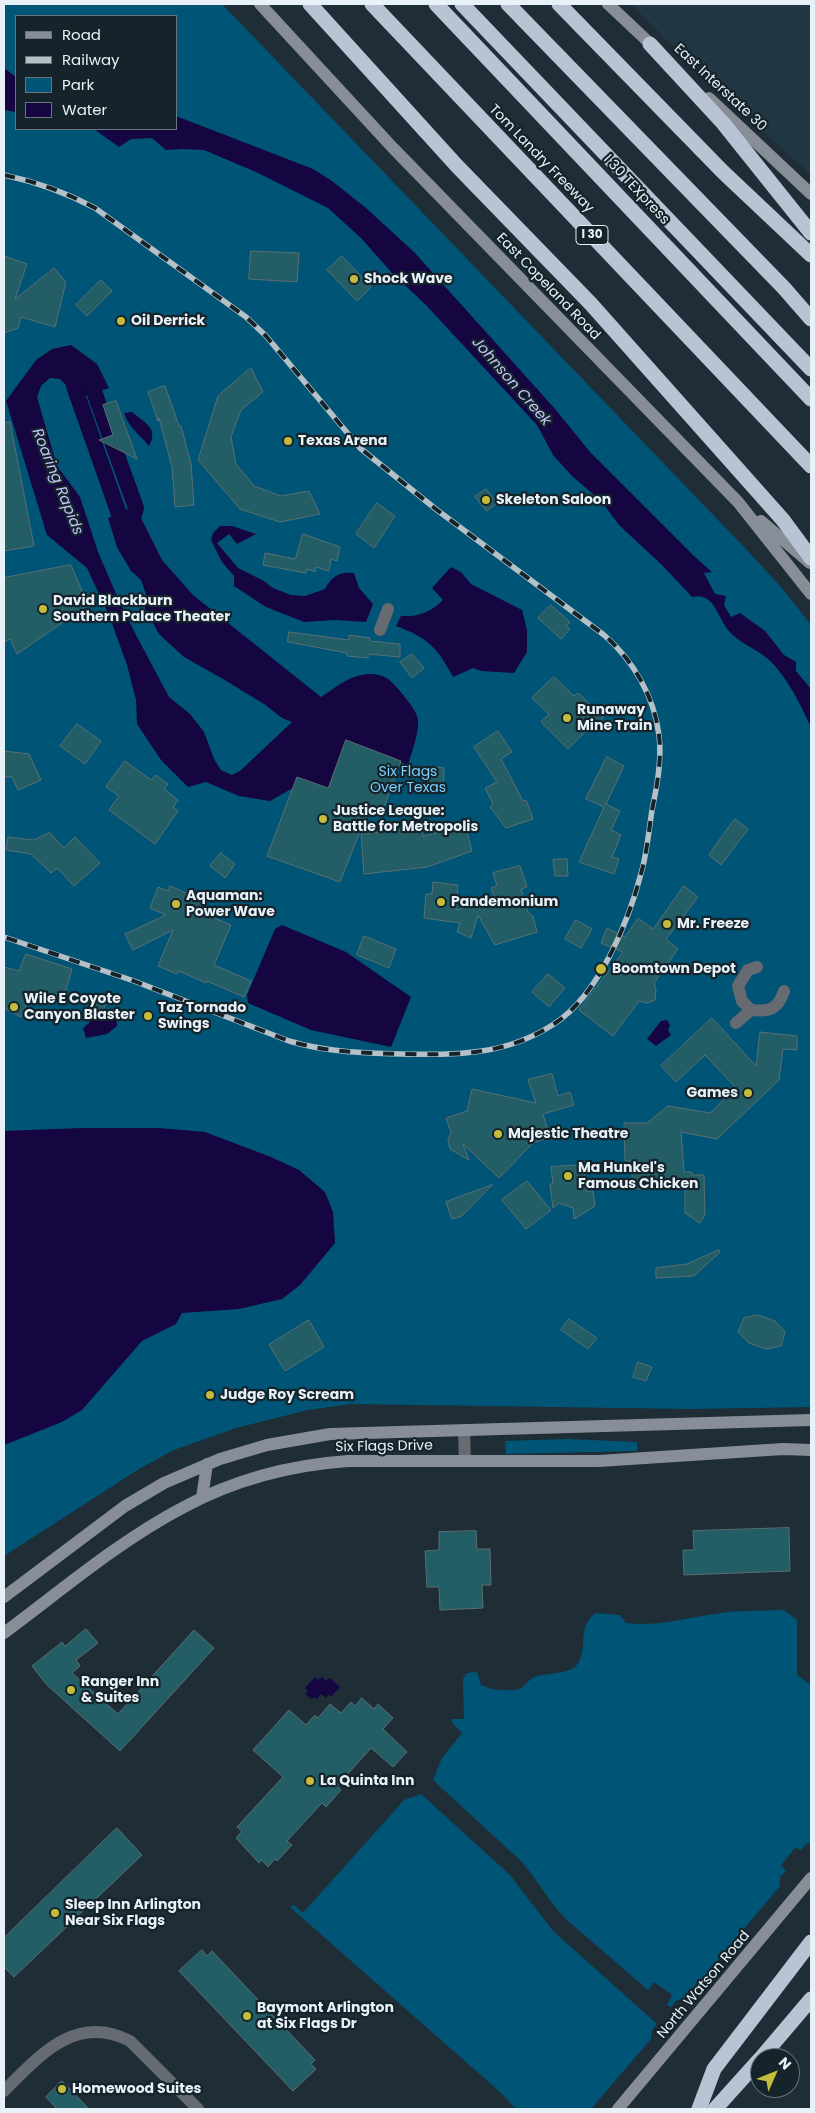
<!DOCTYPE html>
<html>
<head>
<meta charset="utf-8">
<style>
  body { margin:0 }
  #map { position:relative; width:815px; height:2113px; overflow:hidden; background:#1e2d36; font-family:Poppins,sans-serif }
  canvas { display:block }
  .frame { position:absolute; inset:0; border:5px solid #e8f1f7; pointer-events:none }
  .legend { position:absolute; left:15px; top:15px; width:162px; height:115px; box-sizing:border-box; background:#15232b; border:1px solid #69757d; margin:0; padding:6px 9px; list-style:none; font-size:15px; color:#e8f1f7 }
  .legend li { display:flex; align-items:center; gap:10px; height:25px }
  .legend b { width:25px; border:1px solid #69757d }
  .north { position:absolute; left:750px; top:2048px; width:50px; height:50px; box-sizing:border-box; background:#15232b; border:1px solid #69757d; border-radius:50%; rotate:46deg; font-size:14px; font-weight:700; line-height:20px; text-align:center; color:#e8f1f7 }
  .north::after { content:''; display:block; margin:auto; width:18px; height:22px; background:#c5bc3d; clip-path:polygon(50% 0,100% 100%,50% 72%,0 100%) }
</style>
</head>
<body>
<div id="map">
<canvas width="815" height="2113"></canvas>
<div class="frame"></div>
<ul class="legend">
<li><b style="height:6px;background:#888e98"></b>Road</li>
<li><b style="height:6px;background:#b5c0c7"></b>Railway</li>
<li><b style="height:14px;background:#057"></b>Park</li>
<li><b style="height:14px;background:#150540"></b>Water</li>
</ul>
<div class="north">N</div>
</div>
<script>
const context = document.querySelector('canvas').getContext('2d');
context.lineJoin = 'round';
function fill(path, color) {
  context.fillStyle = color;
  context.fill(path, 'evenodd');
}
function strokePath(path, color, width, dash) {
  context.strokeStyle = color;
  context.lineWidth = width;
  context.lineCap = dash ? 'butt' : 'round';
  context.setLineDash(dash || []);
  context.stroke(path);
}
function label(font, color, halo, rows, align = 'center') {
  context.font = font + ' Poppins,sans-serif';
  context.lineWidth = 4.5;
  context.setLineDash([]);
  context.textBaseline = 'middle';
  context.strokeStyle = halo;
  context.fillStyle = color;
  for (const [text, x, y, turn = 0] of rows) {
    context.save();
    context.translate(x, y);
    context.rotate((+turn || 0) * Math.PI / 180);
    context.textAlign = isNaN(turn) ? turn : align;
    if (halo) context.strokeText(text, 0, 0);
    context.fillText(text, 0, 0);
    context.restore();
  }
}
fill(new Path2D(`
  M631,4H811V175L702,76Z`), '#213743');
fill(new Path2D(`
  M4,4H222L745,548L782,588L811,625V1407L690,1409L351,1404L308,1410L236,1428L174,1450L139,1469L4,1556ZM16,16H176V129H16Z
  M568,1439L637,1442V1451L506,1454L505,1441Z
  M784,1610L797,1620V1675L811,1685V1842L806,1844L801,1850L795,1848L781,1865L786,1871L780,1877V1886L686,1998L676,2001L671,2007L667,2005L672,1995L654,1982L648,1990L568,1921C550,1904 538,1881 522,1862L433,1780L442,1758L462,1733L453,1724L451,1719H464L463,1679L467,1673L477,1672L481,1685C492,1690 503,1691 515,1690C525,1689 528,1678 537,1676C546,1674 571,1673 577,1665C589,1648 576,1626 596,1613L620,1615L626,1623C656,1627 685,1618 714,1614C737,1610 761,1611 784,1610Z
  M421,1794L510,1875L553,1931L657,2024L652,2030L651,2039L591,2109H516L500,2092L291,1908V1906L294,1905L303,1913L404,1800Z`), '#057');
fill(new Path2D(`
  M4,68L16,77V112L4,110Z
  M176,116L313,169L332,181L366,208L414,252L556,410L590,452L695,557L712,572L704,573L715,594L726,596L724,605L731,617L740,613L765,631L784,655L796,662V671L811,689V727C801,705 786,675 768,659C756,648 738,643 728,630C717,616 714,592 692,597L663,566L619,525L601,501L572,476L553,455L537,425L425,304L392,273L361,238L328,208L256,172L204,150L183,149L166,150L152,138L131,139L119,147L94,129H176Z
  M71,345L97,364L109,388L72,400L67,386L60,379L50,378L41,386L37,397L57,466L80,497L98,552L117,596L136,635L169,697L190,714L204,732L214,759L221,770L232,775L240,771L292,722L282,718L264,704L223,679L184,657L159,634L145,608L147,597L141,580L131,571L117,547L108,518L136,508L162,560L193,595L321,697C334,689 347,677 362,675C370,673 381,674 388,679C396,685 417,710 418,719C419,734 412,751 408,765L346,741L328,788L297,777L293,788L270,801L239,796L206,782L188,787L161,760L137,724L136,700L127,665L109,615L87,568L47,535L6,401L36,360L52,349Z
  M132,412C145,423 159,428 149,446C140,435 129,428 124,413Z
  M220,526H232L256,534L237,544L229,534L217,543L238,568L264,581L273,588L291,595L305,596L325,589C332,576 339,572 354,573L359,588L373,604L366,622L334,620L304,622L266,607L234,586V576L222,562L211,540L213,533Z
  M451,567L461,572L471,584L522,610L527,630V652L514,673L481,671L473,668L453,677C437,647 428,638 396,626L401,616C418,617 431,612 443,600L432,588Z
  M282,925L346,952L411,997L391,1047L311,1030L248,1003L247,995L275,929Z
  M105,1010L116,1014L117,1026L107,1034L86,1038L83,1028L89,1023L92,1015Z
  M667,1020L670,1025L668,1030L671,1035L656,1046L647,1039L661,1021Z
  M82,1128H159L205,1132L271,1157L299,1170L325,1192L333,1212L335,1243L300,1285L282,1299L239,1309L182,1313L176,1324L142,1341L82,1410L62,1422L4,1445V1131Z
  M315,1677L318,1680L322,1677L326,1681L330,1678L340,1687L331,1697L329,1694L326,1698L321,1694L317,1699L314,1697L311,1699L305,1694L308,1691L305,1688Z`), '#150540');
strokePath(new Path2D(`
  M78,376L74,386L119,514L131,524L133,530
  M82,376L91,383L136,508L131,524`), '#150540', 16);
const building = new Path2D(`
  M251,251L299,253L297,282L249,279Z
  M4,256L27,264L15,299L54,268L66,282L55,327L21,317L18,328L4,333Z
  M342,256L371,287L357,301L327,270Z
  M101,280L112,291L87,316L76,305Z
  M251,368L263,392L241,410L231,437L236,464L254,486L281,496L309,491L320,514L280,522L240,509L198,460L218,396Z
  M165,386L179,426H181L191,464L194,505L175,507L172,467L159,418L158,421L148,392Z
  M116,401L137,459L99,440L113,435L103,405Z
  M10,422L34,546L4,551V423Z
  M486,489L497,503L487,511L475,497Z
  M377,503L395,516L374,548L356,534Z
  M303,534L340,547L337,561L331,559L329,571L316,567L315,572L307,569L306,573L263,565L265,553L295,559Z
  M71,565L88,605L17,654L10,639L4,642V578Z
  M551,605L570,622L566,626L570,629L561,639L538,618Z
  M289,632L349,640V635L370,638V641L400,644V657L368,654V658L347,656V653L288,642Z
  M412,654L424,668L412,678L400,662Z
  M554,677L574,696L578,693L604,717L594,727L592,725L568,749L541,722L549,714L532,698Z
  M77,724L101,741L85,764L60,746Z
  M498,731L512,752L501,759L523,801L526,800L533,819L506,828L490,807L493,804L485,788L497,782L474,747Z
  M346,740L401,761L383,810L370,806L340,882L267,856L297,777L328,788Z
  M4,751L29,754L41,780L18,790L12,777H4Z
  M607,757L624,766L606,804L620,811L611,830L621,835L612,857L619,859L614,874L579,862L604,807L586,799Z
  M125,761L151,780L156,775L168,784L164,789L178,800L173,807L178,811L155,844L109,810L119,796L106,787Z
  M424,766L444,768L443,793L423,791Z
  M735,819L748,829L721,865L709,855Z
  M465,825L472,851L427,867L364,874L361,834L421,828L423,836Z
  M50,833L64,848L75,837L100,863L74,886L57,868L51,873L31,854L6,850L8,837L33,840Z
  M221,853L235,864L225,878L210,866Z
  M567,859L568,876H555L553,860Z
  M520,866L527,887L521,889L528,912L533,916L537,932L495,945L478,915L471,938L457,932L460,923L424,918L426,894H432L433,882L458,885L456,910L495,899L491,888L497,886L493,873Z
  M170,886L203,900L198,911L231,925L214,965L251,981L244,997L207,981L206,983L179,971L177,974L158,966L173,930L133,950L125,934L166,915L150,908L158,887L168,891Z
  M684,886L698,897L666,939L678,949L654,983L656,989L655,1000L647,1003L639,1001L613,1036L579,1010L623,952L601,943L607,928L625,937L638,918L653,929Z
  M576,920L592,929L581,948L565,939Z
  M364,936L396,949L389,968L357,955Z
  M26,954L72,969L66,990L52,1005L29,998L21,1017L4,1008V967L19,971Z
  M548,974L565,988L549,1007L532,992Z
  M93,995L107,999L103,1011L91,1007Z
  M712,1018L756,1066L760,1032L797,1036V1050L783,1049L779,1080L717,1139L681,1132L684,1172H692V1175H704L705,1215L700,1223L685,1213V1187L633,1189L631,1161H625L624,1123H647L668,1106L710,1113L736,1088L705,1055L676,1082L661,1066Z
  M552,1074L558,1096L570,1092L574,1105L543,1114L548,1131L543,1133L545,1139L533,1143L499,1178L463,1144L469,1160L450,1149L448,1140L451,1133L446,1118L467,1111L472,1089L536,1103L528,1080Z
  M583,1165L587,1192L593,1191L595,1206L574,1219L573,1208L559,1203L553,1208L550,1184H553L551,1167Z
  M527,1181L551,1210L526,1229L502,1200Z
  M492,1185L462,1216L452,1219L446,1202Z
  M719,1250L720,1252L694,1276L656,1278V1268L687,1264Z
  M758,1315L775,1321L785,1332L781,1346L766,1349L749,1343L738,1332L744,1318Z
  M569,1319L597,1338L588,1349L561,1330Z
  M309,1320L324,1347L285,1371L269,1345Z
  M638,1362L652,1367L646,1381L633,1377Z
  M789,1528L790,1571L684,1575L683,1550H694L693,1531Z
  M476,1531L477,1549H490L491,1585H482L483,1608L440,1610L439,1587H427L425,1551L439,1550V1532Z
  M86,1629L98,1643L76,1660L80,1666L72,1673L118,1714L194,1630L214,1648L120,1751L46,1684L32,1666L62,1642L65,1646Z
  M362,1698L374,1709L378,1704L393,1718L383,1729L407,1752L393,1767L371,1748L337,1786L341,1790L326,1807L322,1803L287,1841L292,1845L277,1861L275,1859L268,1867L262,1860L259,1863L236,1838L242,1831L237,1827L283,1777L253,1750L289,1710L306,1725L315,1715L318,1718L330,1704L341,1713L351,1702L355,1706Z
  M117,1828L142,1855L14,1977L4,1967V1938Z
  M202,1950L207,1956L212,1951L315,2060L311,2064L316,2069L293,2091L179,1971Z
  M62,2081L89,2109H57L46,2097Z`);
fill(building, '#235d66');
strokePath(building, '#5a6f72', 1);
strokePath(new Path2D(`
  M380,630L388,609
  M751,1010L742,1001L738,986L748,970L757,967
  M736,1023L751,1010C770,1012 778,1009 784,991
  M464,1431L465,1461
  M4,2091C40,2055 76,2013 130,2041L198,2109`), '#666a71', 12);
strokePath(new Path2D(`
  M260,4L393,148L738,502L811,594
  M608,4L658,51
  M709,98L811,194
  M761,521L810,563
  M202,1498L207,1464
  M4,1597L125,1506L164,1483L220,1459L267,1445L330,1434L811,1420
  M4,1633C62,1590 119,1541 184,1507C234,1480 291,1465 348,1461H599L783,1449L811,1450
  M618,2109L811,1878`), '#888e98', 12);
strokePath(new Path2D(`
  M310,4L457,166L591,304L783,520L811,558
  M372,4L811,466
  M436,4L811,399
  M462,4L811,369
  M508,4L784,288L811,319
  M559,4L723,172L811,255
  M650,44L723,123L811,233
  M761,2058L811,1999
  M699,2109L714,2069L811,1942
  M715,2109L760,2059`), '#b8c3d3', 15);
const rail = new Path2D(`
  M4,175C37,182 65,192 95,208L246,317L266,336L360,448L437,510L604,635C633,660 654,696 659,735C662,760 657,786 652,810C649,830 647,851 642,870C629,921 599,995 554,1024C505,1056 456,1055 401,1054C362,1053 326,1052 289,1041L134,981L4,937`);
strokePath(rail, '#b5c0c7', 5.5);
strokePath(rail, '#15232b', 4, [11]);
for (const [x, y, r, color] of [
  [354,279,5,"#c5bc3d"],
  [121,321,5,"#c5bc3d"],
  [288,441,5,"#c5bc3d"],
  [486,500,5,"#c5bc3d"],
  [43,609,5,"#c5bc3d"],
  [567,718,5,"#c5bc3d"],
  [323,819,5,"#c5bc3d"],
  [441,902,5,"#c5bc3d"],
  [176,904,5,"#c5bc3d"],
  [667,924,5,"#c5bc3d"],
  [601,969,6,"#c5bc3d"],
  [14,1007,5,"#c5bc3d"],
  [148,1016,5,"#c5bc3d"],
  [748,1093,5,"#c5bc3d"],
  [498,1134,5,"#c5bc3d"],
  [568,1176,5,"#c5bc3d"],
  [210,1395,5,"#c5bc3d"],
  [71,1690,5,"#c5bc3d"],
  [310,1781,5,"#c5bc3d"],
  [55,1913,5,"#c5bc3d"],
  [247,2016,5,"#c5bc3d"],
  [62,2089,5,"#c5bc3d"]
]) {
  const dot = new Path2D();
  dot.arc(x, y, r, 0, 2 * Math.PI);
  context.fillStyle = color;
  context.fill(dot);
  strokePath(dot, '#15232b', 2);
}
for (const [x, y, w] of [
  [592,235,32]
]) {
  const box = new Path2D();
  box.roundRect(x - w / 2, y - 9.5, w, 19, 4);
  context.fillStyle = '#15232b';
  context.fill(box);
  strokePath(box, '#e8f1f7', 1);
}
label('bold 12px', '#e8f1f7', null, [
  ["I 30",592,235]
]);
label('14px', '#e8f1f7', '#15232b', [
  ["East Interstate 30",720,88,43],
  ["Tom Landry Freeway",541,159,46],
  ["I 30 TEXpress",636,190,47],
  ["East Copeland Road",548,287,46],
  ["Six Flags Drive",384,1447,-1],
  ["North Watson Road",704,1985,-50]
]);
label('bold 14px', '#e8f1f7', '#15232b', [
  ["Shock Wave",364,279],
  ["Oil Derrick",131,321],
  ["Texas Arena",298,441],
  ["Skeleton Saloon",496,500],
  ["David Blackburn",53,601],
  ["Southern Palace Theater",53,617],
  ["Runaway",577,710],
  ["Mine Train",577,726],
  ["Justice League:",333,811],
  ["Battle for Metropolis",333,827],
  ["Aquaman:",186,896],
  ["Power Wave",186,912],
  ["Pandemonium",451,902],
  ["Mr. Freeze",677,924],
  ["Boomtown Depot",612,969],
  ["Wile E Coyote",24,999],
  ["Canyon Blaster",24,1015],
  ["Taz Tornado",158,1008],
  ["Swings",158,1024],
  ["Games",738,1093,"right"],
  ["Majestic Theatre",508,1134],
  ["Ma Hunkel's",578,1168],
  ["Famous Chicken",578,1184],
  ["Judge Roy Scream",220,1395],
  ["Ranger Inn",81,1682],
  ["& Suites",81,1698],
  ["La Quinta Inn",320,1781],
  ["Sleep Inn Arlington",65,1905],
  ["Near Six Flags",65,1921],
  ["Baymont Arlington",257,2008],
  ["at Six Flags Dr",257,2024],
  ["Homewood Suites",72,2089]
], 'left');
label('14px', '#7bd0fe', '#15232b', [
  ["Six Flags",408,772],
  ["Over Texas",408,788]
]);
label('italic 15px', '#c4c3fc', '#15232b', [
  ["Johnson Creek",511,382,49],
  ["Roaring Rapids",57,482,68]
]);
</script>
</body>
</html>
